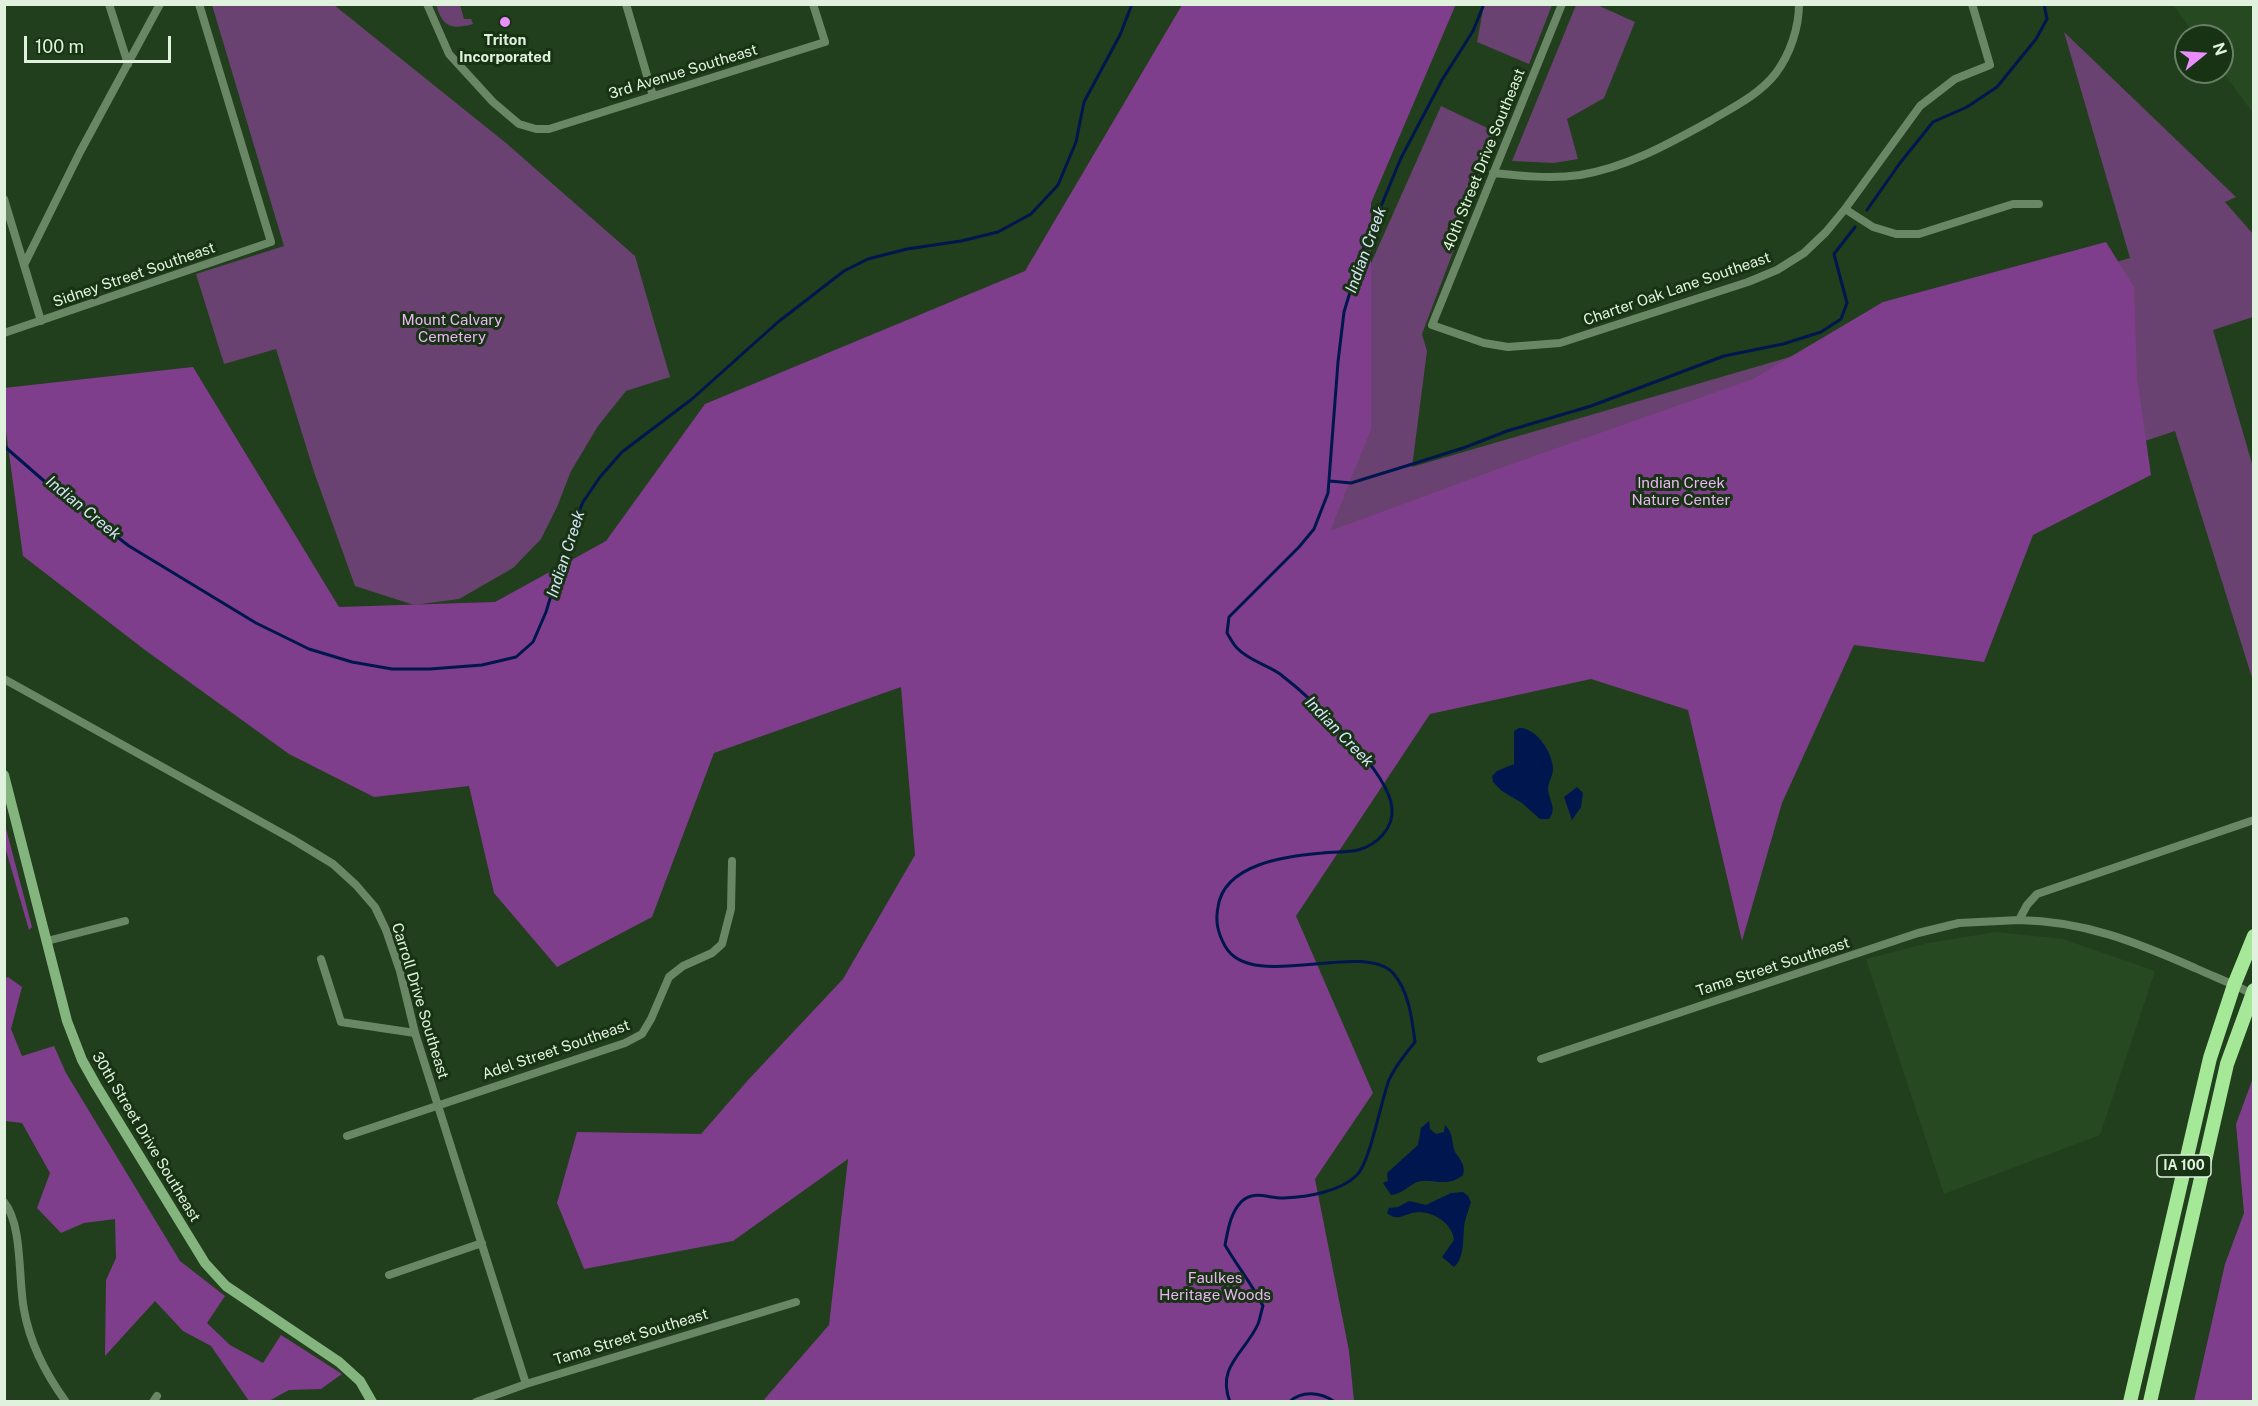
<!DOCTYPE html>
<html>
<head>
<meta charset="utf-8">
<style>
  body { margin:0 }
  #map { position:relative; width:2258px; height:1406px; overflow:hidden; background:#213e1d; font-family:"Public Sans",sans-serif }
  canvas { display:block }
  .frame { position:absolute; inset:0; border:6px solid #e0f2de; pointer-events:none }
  .north { position:absolute; left:2174px; top:24px; width:60px; height:60px; box-sizing:border-box; background:#173313; border:2px solid #677f64; border-radius:50%; rotate:72deg; font-size:16px; font-weight:700; line-height:24px; text-align:center; color:#e0f2de }
  .north::after { content:''; display:block; margin:auto; width:21px; height:27px; background:#eb8dfc; clip-path:polygon(50% 0,100% 100%,50% 72%,0 100%) }
  .scale { position:absolute; left:24px; top:36px; width:147px; height:27px; box-sizing:border-box; border:3px solid #e0f2de; border-top:0; padding-left:8px; font-size:18px; line-height:21px; white-space:nowrap; color:#e0f2de; -webkit-text-stroke:4px #173313; paint-order:stroke }
</style>
</head>
<body>
<div id="map">
<canvas width="2258" height="1406"></canvas>
<div class="frame"></div>
<div class="north">N</div>
<div class="scale">100 m</div>
</div>
<script>
const context = document.querySelector('canvas').getContext('2d');
context.lineJoin = 'round';
function fill(path, color) {
  context.fillStyle = color;
  context.fill(path, 'evenodd');
}
function strokePath(path, color, width, dash) {
  context.strokeStyle = color;
  context.lineWidth = width;
  context.lineCap = dash ? 'butt' : 'round';
  context.setLineDash(dash || []);
  context.stroke(path);
}
function label(font, color, halo, rows, align = 'center') {
  context.font = font + ' "Public Sans",sans-serif';
  context.lineWidth = 6;
  context.setLineDash([]);
  context.textBaseline = 'middle';
  context.strokeStyle = halo;
  context.fillStyle = color;
  for (const [text, x, y, turn = 0] of rows) {
    context.save();
    context.translate(x, y);
    context.rotate((+turn || 0) * Math.PI / 180);
    context.textAlign = isNaN(turn) ? turn : align;
    if (halo) context.strokeText(text, 0, 0);
    context.fillText(text, 0, 0);
    context.restore();
  }
}
fill(new Path2D(`
  M2173,5H2253V113L2222,71V36H2196Z
  M1996,932L2063,939L2155,971L2100,1135L1944,1194L1866,959L1928,943Z`), '#274922');
fill(new Path2D(`
  M212,5H334L506,143L635,256L670,377L626,391L598,426L571,471L557,507L541,539L513,568L459,599L414,605L355,586L314,472L276,349L224,364L196,274L284,246Z
  M436,5H460L464,19H471L473,24C451,30 443,27 436,5Z
  M1484,5H1552L1529,64L1477,42Z
  M1576,5H1597L1635,22L1604,98L1567,119L1578,159L1554,163L1512,161Z
  M2064,32L2236,197L2225,202L2253,234V317L2213,330L2253,467V681L2175,431L1632,612L1270,693L1352,306L1441,106L1498,133L1422,334L1427,351L1412,467L2130,258Z`), '#6a4271');
fill(new Path2D(`
  M1456,4L1371,203V429L1330,531L1509,465L1753,379L1883,302L2106,242L2134,287L2137,378L2151,475L2033,535L1984,662L1854,645L1782,803L1742,941L1688,710L1591,679L1430,714L1296,916L1373,1093L1315,1179L1349,1351L1354,1401L762,1402L829,1325L848,1159L733,1241L584,1269L557,1203L577,1132L701,1134L749,1079L843,979L915,855L901,687L714,753L652,917L557,967L494,893L469,786L374,797L289,754L145,650L23,556L5,424L4,388L193,367L339,607L495,602L606,541L705,404L1025,271L1182,5Z
  M4,821L32,927L29,930L5,847Z
  M8,977L22,987L11,1029L22,1056L54,1046L66,1073L180,1261L225,1296L207,1323L230,1345L263,1363L281,1335L342,1374L321,1389L289,1390L269,1401H249L211,1346L183,1331L155,1301L105,1356L106,1280L116,1258L115,1219L84,1223L61,1233L37,1208L50,1173L22,1123L5,1121L4,979Z
  M2253,1078V1401H2194L2225,1264L2244,1213L2236,1124Z`), '#7f3e8b');
fill(new Path2D(`
  M1519,728C1536,727 1553,753 1553,769C1553,775 1549,781 1548,788C1548,799 1558,809 1549,819H1540L1522,803L1502,791L1493,782L1492,776L1497,771L1514,764V731Z
  M1577,787L1583,793L1581,807L1572,820L1564,797Z
  M1429,1121L1430,1129L1436,1134L1444,1132L1445,1125C1454,1134 1451,1142 1455,1152C1460,1159 1466,1166 1463,1175C1446,1189 1433,1177 1417,1182C1408,1186 1402,1194 1391,1195L1383,1183L1388,1181L1387,1173L1418,1145L1421,1128Z
  M1463,1192L1468,1196L1471,1202C1469,1208 1467,1214 1465,1221C1462,1235 1466,1257 1454,1267L1442,1257L1454,1240C1453,1224 1434,1212 1419,1212C1406,1212 1398,1223 1387,1213L1389,1208L1398,1207L1409,1201L1426,1205L1451,1193Z`), '#00164f');
strokePath(new Path2D(`
  M1867,210L1900,163L1933,122L1967,107L1997,87L2036,39L2047,19L2044,4
  M4,446L43,480L129,546L256,623L309,649L352,662L392,669H430L482,665L516,657L533,642L546,612L569,536L583,502L600,477L622,452L692,399L778,322L844,271L868,259L907,249L961,241L998,232L1031,214L1058,185L1076,142L1084,102L1120,35L1132,4
  M1330,481L1351,483L1419,462L1466,447L1507,431L1591,406L1724,356L1783,344L1821,332L1841,319L1847,303L1834,254L1855,227
  M1230,1402C1216,1366 1245,1353 1258,1324C1260,1319 1261,1312 1263,1306C1252,1284 1237,1266 1225,1245C1228,1230 1230,1214 1241,1202C1253,1189 1270,1199 1284,1198C1307,1197 1340,1192 1357,1175C1370,1162 1381,1101 1389,1080C1395,1066 1406,1053 1415,1042C1412,1019 1409,991 1393,973C1361,940 1251,993 1225,946C1218,933 1215,922 1218,907C1224,864 1286,856 1322,853C1334,851 1347,853 1358,850C1377,845 1394,828 1392,808C1389,771 1310,697 1280,674C1267,665 1248,660 1237,648C1233,644 1230,638 1227,633L1229,617L1299,547L1314,529L1328,493L1338,362L1344,312L1362,252L1401,158L1442,80L1473,31L1484,4
  M1289,1402C1302,1390 1321,1392 1335,1402`), '#00164f', 3);
strokePath(new Path2D(`
  M109,4L128,64
  M427,4L449,54L493,102L519,124L536,129H549L825,42L813,4
  M626,4L653,96
  M1562,4L1432,325L1484,343L1508,347L1560,343L1748,282L1777,270L1804,253L1826,232L1845,209L1920,106L1955,79L1990,65L1972,4
  M1493,173C1522,176 1551,179 1580,175C1628,167 1668,144 1710,121C1733,107 1759,95 1776,73C1790,54 1799,28 1799,4
  M4,199L41,321
  M1845,209L1873,227L1896,234H1919L2013,204H2039
  M24,265L80,152L160,4
  M4,333L271,242L199,4
  M4,679L292,839L333,864L356,885L375,907L386,930L400,971L415,1033L526,1384
  M2019,920C2084,921 2136,942 2195,968C2214,977 2235,984 2254,995
  M47,941L125,921
  M321,959L341,1022L415,1033
  M1541,1059L1918,933L1959,923L2019,920L2027,905L2037,894L2254,820
  M347,1136L625,1043L642,1034L651,1019L669,977L683,966L712,953L722,944L731,909L732,861
  M4,1202C23,1225 18,1279 24,1310C30,1344 45,1373 66,1402
  M389,1275L482,1243
  M153,1402L157,1396
  M476,1402L526,1384L796,1302`), '#698765', 8);
strokePath(new Path2D(`
  M4,775L67,1021L82,1060L96,1085L205,1263L226,1286L339,1362L360,1381L372,1402`), '#85b57e', 10);
strokePath(new Path2D(`
  M2130,1402L2210,1058L2234,985L2254,936
  M2150,1402L2227,1064L2254,990`), '#a4e898', 14);
for (const [x, y, r, color] of [
  [505,22,6,"#eb8dfc"]
]) {
  const dot = new Path2D();
  dot.arc(x, y, r, 0, 2 * Math.PI);
  context.fillStyle = color;
  context.fill(dot);
  strokePath(dot, '#173313', 2);
}
for (const [x, y, w] of [
  [2184,1166,54]
]) {
  const box = new Path2D();
  box.roundRect(x - w / 2, y - 11, w, 22, 4.5);
  context.fillStyle = '#173313';
  context.fill(box);
  strokePath(box, '#e0f2de', 1.5);
}
label('bold 14px', '#e0f2de', null, [
  ["IA 100",2184,1166]
]);
label('bold 15px', '#e0f2de', '#173313', [
  ["Triton",505,40],
  ["Incorporated",505,57]
]);
label('15px', '#e0f2de', '#173313', [
  ["3rd Avenue Southeast",683,72,-17],
  ["40th Street Drive Southeast",1484,160,-68],
  ["Sidney Street Southeast",134,275,-19],
  ["Charter Oak Lane Southeast",1677,289,-19],
  ["Tama Street Southeast",1773,967,-18],
  ["Carroll Drive Southeast",420,1001,73],
  ["Adel Street Southeast",556,1050,-19],
  ["30th Street Drive Southeast",146,1137,59],
  ["Tama Street Southeast",631,1337,-17]
]);
label('15px', '#eab6f4', '#173313', [
  ["Mount Calvary",452,320],
  ["Cemetery",452,337],
  ["Indian Creek",1681,483],
  ["Nature Center",1681,500],
  ["Faulkes",1215,1278],
  ["Heritage Woods",1215,1295]
]);
label('italic 16px', '#d5e2f8', '#173313', [
  ["Indian Creek",1366,250,-70],
  ["Indian Creek",83,508,39],
  ["Indian Creek",566,554,-72],
  ["Indian Creek",1339,732,46]
]);
</script>
</body>
</html>
